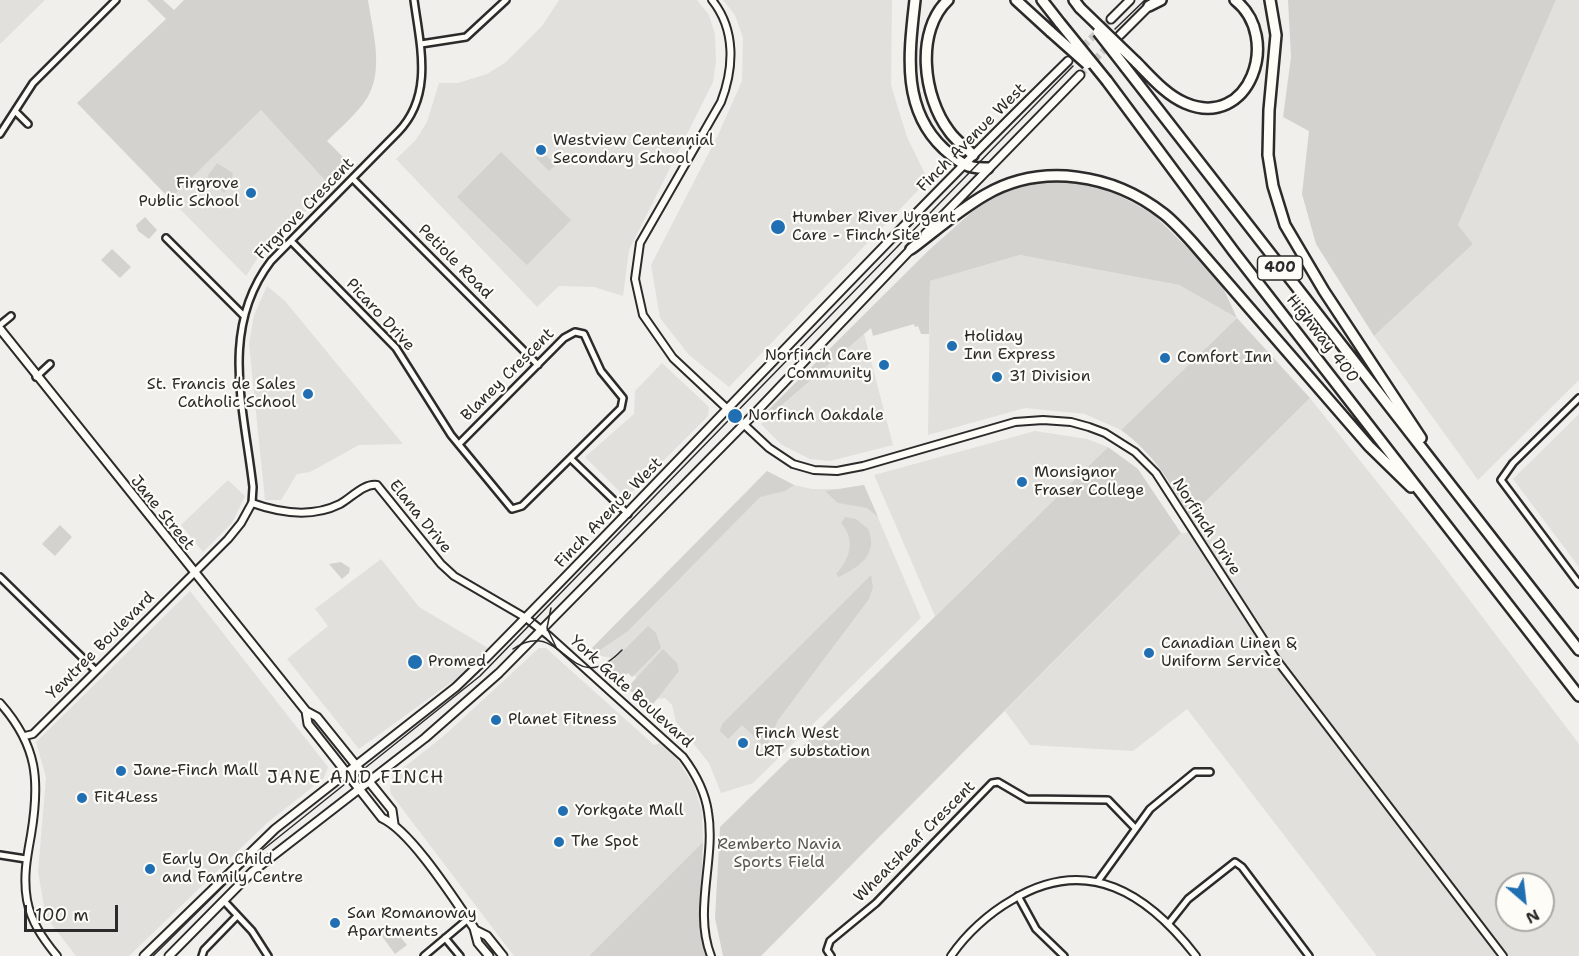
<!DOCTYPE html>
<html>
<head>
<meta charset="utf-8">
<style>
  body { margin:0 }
  #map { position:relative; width:1579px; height:956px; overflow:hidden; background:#f0efeb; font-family:"Shantell Sans",sans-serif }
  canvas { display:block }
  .north { position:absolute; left:1495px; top:872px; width:60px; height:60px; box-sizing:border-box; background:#fdfcf7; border:2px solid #a9a8a5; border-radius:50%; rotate:152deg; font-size:16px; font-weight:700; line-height:24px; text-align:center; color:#2b2b2b }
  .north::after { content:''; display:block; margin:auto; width:21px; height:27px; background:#1f6fb2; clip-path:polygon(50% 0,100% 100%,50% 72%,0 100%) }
  .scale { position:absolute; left:24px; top:905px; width:94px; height:27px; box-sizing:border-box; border:3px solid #2b2b2b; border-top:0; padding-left:8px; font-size:18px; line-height:21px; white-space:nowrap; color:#2b2b2b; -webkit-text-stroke:4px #fdfcf7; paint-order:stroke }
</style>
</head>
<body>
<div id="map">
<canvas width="1579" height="956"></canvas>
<div class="north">N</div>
<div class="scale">100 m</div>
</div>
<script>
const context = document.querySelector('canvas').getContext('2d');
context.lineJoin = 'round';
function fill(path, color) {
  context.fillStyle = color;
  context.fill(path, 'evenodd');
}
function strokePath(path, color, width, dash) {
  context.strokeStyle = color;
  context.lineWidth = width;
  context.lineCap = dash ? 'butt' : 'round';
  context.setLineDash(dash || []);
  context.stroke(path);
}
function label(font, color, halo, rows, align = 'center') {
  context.font = font + ' "Shantell Sans",sans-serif';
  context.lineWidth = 4.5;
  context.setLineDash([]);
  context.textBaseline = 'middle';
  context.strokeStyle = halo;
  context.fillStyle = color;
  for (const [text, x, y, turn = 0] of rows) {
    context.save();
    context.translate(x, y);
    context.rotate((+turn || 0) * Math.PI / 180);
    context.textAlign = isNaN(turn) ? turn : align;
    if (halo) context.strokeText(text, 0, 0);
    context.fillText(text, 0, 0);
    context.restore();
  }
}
fill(new Path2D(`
  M0,0H45L0,44Z
  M559,0H697L709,15L715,34L716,61L713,82L629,250L623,296L594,287L559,286L537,307L396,159L415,141L427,122L439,83H458L487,74L506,62L542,26Z
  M723,0H892L891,85L907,137L928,180L729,387L689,355L660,318L651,265L718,135L742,81L743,38L735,15Z
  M1556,0H1579V380L1478,480L1374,336L1473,244L1458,225Z
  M261,110L331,187L259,256L246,276L170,199Z
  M1020,255L1179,285L1237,318L1121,430L1085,414L1025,408L928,435L930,281Z
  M267,286L285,301L403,444L359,445L310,472L297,474L281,500H265L249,344L254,315Z
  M864,334L893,445L830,461L810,459L782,445L761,424Z
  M662,363L709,407L708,416L626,498L585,457L634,414L635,391Z
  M1310,398L1433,552L1579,744V956H1377L1187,709L1133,751L1030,745L1005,711L1181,533H1187L1190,517ZM1507,884H1543V920H1507Z
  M1579,414V567L1513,479Z
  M1035,431L1087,439L1108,447L935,616L874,475Z
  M767,471L794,485L812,489H848L864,485L921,618L753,783L721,793L709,763L676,722L672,705L665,698L657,699L618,659L601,656L592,648Z
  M228,480L245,496L232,523L203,552L181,525Z
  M381,559L419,607L488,648L464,673L359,749L287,659L328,626L315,609Z
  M190,591L328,767L324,778L267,823L129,956H76L46,917L38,872L46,777L36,742Z
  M539,648H546L654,745L661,743L676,757L694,786L702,811L703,842L589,956H514L391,794L390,788L392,777L446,734Z`), '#e1e0dc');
fill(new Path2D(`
  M147,0H163L174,10L184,0H368C373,34 386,75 363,104C353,117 339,129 327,141L352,166L331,187L261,110L170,199L77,103L166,19Z
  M1288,0H1556L1458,225L1473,244L1374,336L1316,244L1302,194L1309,131L1283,117L1291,57Z
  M501,152L571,220L527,265L457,197Z
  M542,152L556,165L549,171L536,158Z
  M217,163L233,173L230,186L224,193L207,177Z
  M1056,179L1077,181L1104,187L1153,214L1219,279L1237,318L1310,398L1190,517C1170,482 1155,455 1121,430L1237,318L1179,285L1020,255L930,281L929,334H921L918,326L915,327L914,324L873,336L871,328L765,420L763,415L928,251L974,210C1002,191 1021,182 1056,179Z
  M145,217L157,230L149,239L138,231L136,225Z
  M112,249L131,267L120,278L101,260Z
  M1108,447L1138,469L1181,533L761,956H723L715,918L720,827Z
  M767,471L794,485L785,491L760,497L628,631L597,652L592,648Z
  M864,485L878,517L867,508L838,503L825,491Z
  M845,517L856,519L868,529C879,554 859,567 839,577L836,574C850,559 856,540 841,523Z
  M60,525L72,537L55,556L42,544Z
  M341,562L350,568L349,573L342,579L329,564Z
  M871,575L873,587L869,599L778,720L766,748L742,725L728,739L720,731L722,724Z
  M648,626L656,633L661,648L632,677L628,673L619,681L603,667L617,657Z
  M663,649L677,663L679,671L650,708L627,688Z
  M703,842L700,916L707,956H589Z
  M392,927L407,945L395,954L381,935Z`), '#d3d2cf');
strokePath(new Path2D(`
  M1068,61L1111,19
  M1080,75L1112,42`), '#c9c8c5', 7, [7, 3.5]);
const minor = new Path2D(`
  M421,44L466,37L506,0
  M15,111L28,124
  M0,134L33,83L116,0
  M353,179L538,365
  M166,238L243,315
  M291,241L396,348L451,435L512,509L522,506L621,408L623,398L601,371L584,334L575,332L564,338L459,444
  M0,325L11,316
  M36,377L50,364
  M1579,398L1513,463L1501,480L1579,584
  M571,459L628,514
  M252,503L253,487C244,408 219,329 271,261L398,132C434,95 420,45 414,0
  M0,577L95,670
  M0,855L26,859
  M1098,881L1150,809L1195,772H1210
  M1018,896L1036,929L1064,956
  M224,901L252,931L268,956
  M1169,923L1188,899L1235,862L1242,867L1309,956
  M445,938L460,956
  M202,956L204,950L237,916
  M424,956L468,919
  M831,956L827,950L830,941L876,903L992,783L998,782L1027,799L1108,800L1135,828`);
const tertiary = new Path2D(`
  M712,0C736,30 734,68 721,102L640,243L635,279L643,315L673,358L769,448L793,464L814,470L837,471L863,466L1015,422L1043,420L1071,422L1089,427L1105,433L1135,452L1156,473L1276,659L1503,956
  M0,703C38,746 40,781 31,835C27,857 23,877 27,900C31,922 43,939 57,956
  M25,736L33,734L228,539L241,523L252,503C280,513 312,518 340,504C351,498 364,483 377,485L441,564L454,576L526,618L549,636L683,757C695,773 705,791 708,812C716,859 693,910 711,956
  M951,956C966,934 989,913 1012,900C1088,854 1148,894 1196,956`);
const secondary = new Path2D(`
  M1111,19L1130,0
  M1120,35L1151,4
  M925,234L1080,75
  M0,329L306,711L317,717L392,810L394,824
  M306,711L308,724L382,818C411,831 454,899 474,928L478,943L489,956
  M475,930L487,936L503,956
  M144,956L275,829L456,687L484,660C680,462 869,256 1068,61
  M169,956L252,872L425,738L499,673L757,411L913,247`);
const motorway = new Path2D(`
  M915,0C909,53 901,109 944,149C960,163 967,169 988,168
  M948,0C915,31 923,97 949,131C955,140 965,147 973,155
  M1016,0L1051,32
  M1042,0L1060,23
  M1074,0L1080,8
  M1270,0L1276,35L1269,110L1268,155L1273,186L1285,225L1324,291L1421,438
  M1149,6L1161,0
  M1136,62C1151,77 1166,95 1185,103C1250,131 1282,37 1235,0
  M1126,68L1579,650
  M1107,81L1234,252L1579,696
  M911,249C935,231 959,210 985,195C1042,162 1113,174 1164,214C1174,222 1184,233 1193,243L1369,446L1411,487`);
strokePath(minor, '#2b2b2b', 10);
strokePath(tertiary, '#2b2b2b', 10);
strokePath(secondary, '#2b2b2b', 11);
strokePath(motorway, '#2b2b2b', 14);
strokePath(minor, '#fdfcf7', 5);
strokePath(tertiary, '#fdfcf7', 6);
strokePath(secondary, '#fdfcf7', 7);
strokePath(motorway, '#fdfcf7', 9);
strokePath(new Path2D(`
  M1115,29L1145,0
  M551,608L547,628L556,647
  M513,649C564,614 570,704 622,650
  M153,956L250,860L480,676L1073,66`), '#2b2b2b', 1.5);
const motorwayBridge = new Path2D(`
  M1080,8L1136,62
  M1060,23L1107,81
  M1051,32L1087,64
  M1098,32L1126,68`);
strokePath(motorwayBridge, '#2b2b2b', 14, []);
strokePath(motorwayBridge, '#fdfcf7', 9);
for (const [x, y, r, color] of [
  [541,150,6,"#1f6fb2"],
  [251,193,6,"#1f6fb2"],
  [778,227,8,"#1f6fb2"],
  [952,346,6,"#1f6fb2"],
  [1165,358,6,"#1f6fb2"],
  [884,365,6,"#1f6fb2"],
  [997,377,6,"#1f6fb2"],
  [308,394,6,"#1f6fb2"],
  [735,416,8,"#1f6fb2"],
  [1022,482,6,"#1f6fb2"],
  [1149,653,6,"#1f6fb2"],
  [415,662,8,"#1f6fb2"],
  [496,720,6,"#1f6fb2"],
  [743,743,6,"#1f6fb2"],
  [121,771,6,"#1f6fb2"],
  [82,798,6,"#1f6fb2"],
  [563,811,6,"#1f6fb2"],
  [559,842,6,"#1f6fb2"],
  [150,869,6,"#1f6fb2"],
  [335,923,6,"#1f6fb2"]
]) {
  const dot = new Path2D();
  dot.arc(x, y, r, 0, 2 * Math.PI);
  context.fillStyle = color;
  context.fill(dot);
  strokePath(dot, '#fdfcf7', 2);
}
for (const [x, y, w] of [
  [1280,268,45]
]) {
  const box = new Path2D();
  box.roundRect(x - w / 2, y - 12, w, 24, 4.5);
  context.fillStyle = '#fdfcf7';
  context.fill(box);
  strokePath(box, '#2b2b2b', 1.5);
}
label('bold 15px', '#2b2b2b', null, [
  ["400",1280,268]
]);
label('16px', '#2b2b2b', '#fdfcf7', [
  ["Finch Avenue West",972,138,-45],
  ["Firgrove Crescent",305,209,-46],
  ["Petiole Road",455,262,45],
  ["Picaro Drive",380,315,47],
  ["Highway 400",1322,339,52],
  ["Blaney Crescent",508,375,-45],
  ["Jane Street",162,513,51],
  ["Finch Avenue West",609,513,-46],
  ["Elana Drive",420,517,51],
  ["Norfinch Drive",1206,527,57],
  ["Yewtree Boulevard",101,646,-45],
  ["York Gate Boulevard",631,692,42],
  ["Wheatsheaf Crescent",915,842,-45]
]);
label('16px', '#2b2b2b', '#fdfcf7', [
  ["Westview Centennial",553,141],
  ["Secondary School",553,159],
  ["Firgrove",239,184,"right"],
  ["Public School",239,202,"right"],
  ["Humber River Urgent",792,218],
  ["Care - Finch Site",792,236],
  ["Holiday",964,337],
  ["Inn Express",964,355],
  ["Norfinch Care",872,356,"right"],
  ["Community",872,374,"right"],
  ["Comfort Inn",1177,358],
  ["31 Division",1009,377],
  ["St. Francis de Sales",296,385,"right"],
  ["Catholic School",296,403,"right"],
  ["Norfinch Oakdale",748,416],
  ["Monsignor",1034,473],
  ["Fraser College",1034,491],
  ["Canadian Linen &",1161,644],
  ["Uniform Service",1161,662],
  ["Promed",428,662],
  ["Planet Fitness",508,720],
  ["Finch West",755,734],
  ["LRT substation",755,752],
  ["Jane-Finch Mall",133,771],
  ["Fit4Less",94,798],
  ["Yorkgate Mall",575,811],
  ["The Spot",571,842],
  ["Early On Child",162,860],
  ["and Family Centre",162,878],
  ["San Romanoway",347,914],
  ["Apartments",347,932]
], 'left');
label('16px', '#555554', '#fdfcf7', [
  ["Remberto Navia",779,845],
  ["Sports Field",779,863]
]);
context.letterSpacing = '1.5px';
label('18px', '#2b2b2b', '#fdfcf7', [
  ["JANE AND FINCH",356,778]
]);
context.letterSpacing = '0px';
</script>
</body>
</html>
